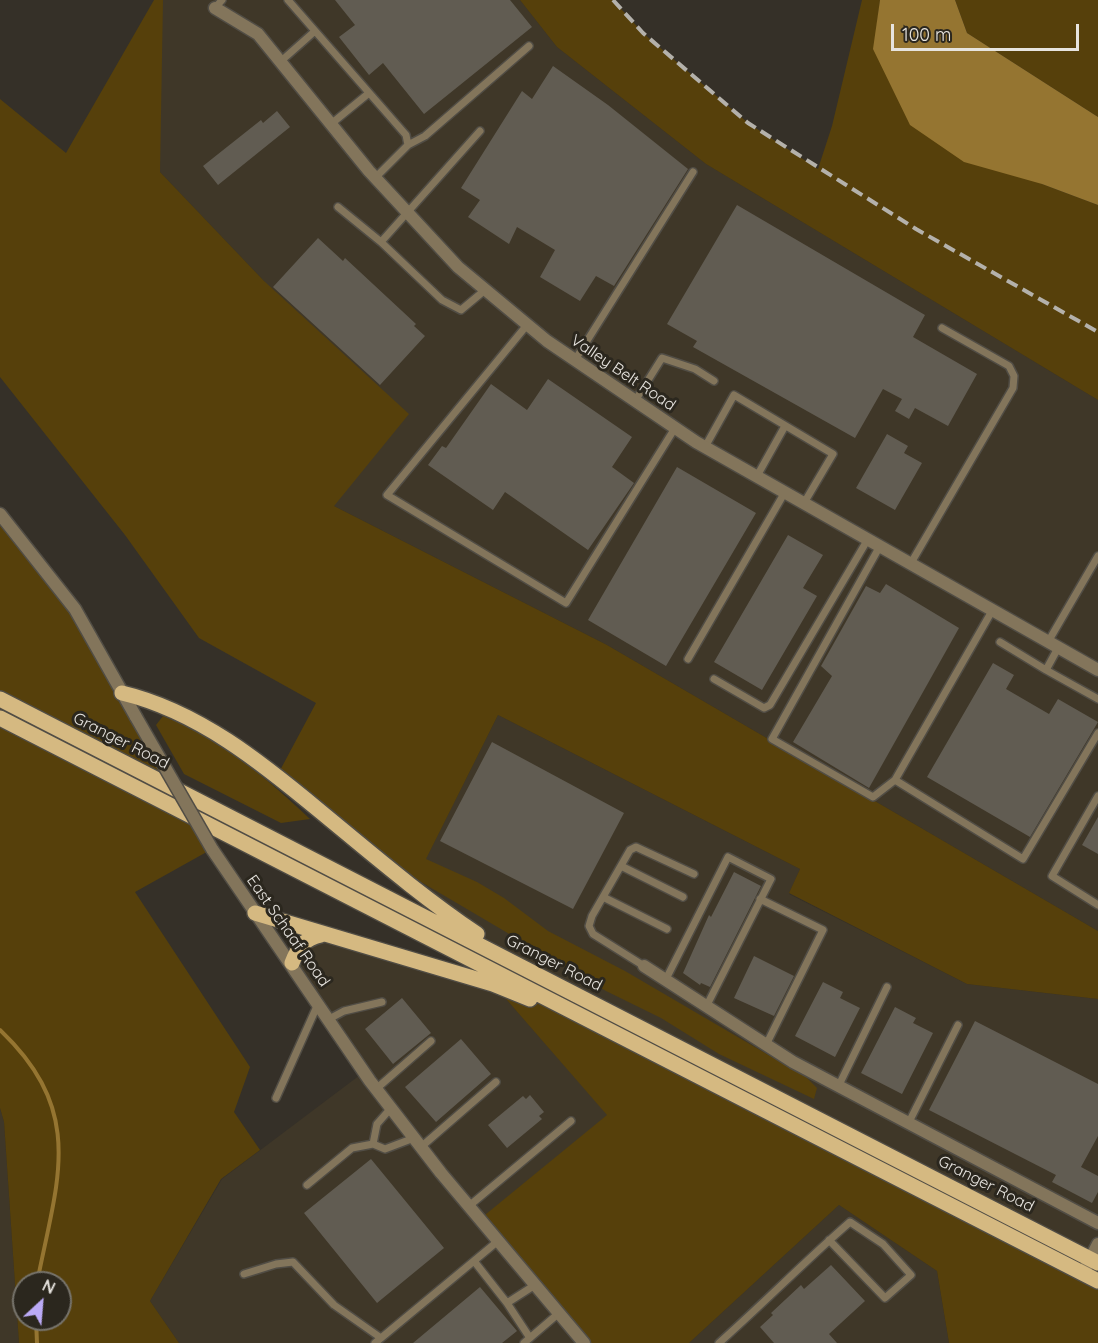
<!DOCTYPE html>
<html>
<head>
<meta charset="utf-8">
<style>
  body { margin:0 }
  #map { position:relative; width:1098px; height:1343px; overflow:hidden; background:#353028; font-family:Quicksand,sans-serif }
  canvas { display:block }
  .north { position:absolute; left:12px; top:1271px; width:60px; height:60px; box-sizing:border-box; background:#2b271e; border:2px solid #76736b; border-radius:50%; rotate:26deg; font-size:16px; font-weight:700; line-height:24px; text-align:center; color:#e7e4df }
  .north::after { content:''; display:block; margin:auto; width:21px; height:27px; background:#bbaaf6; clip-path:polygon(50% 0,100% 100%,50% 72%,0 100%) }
  .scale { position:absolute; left:891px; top:24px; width:188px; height:27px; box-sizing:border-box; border:3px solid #e7e4df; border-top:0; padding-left:8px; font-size:18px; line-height:21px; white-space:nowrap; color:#e7e4df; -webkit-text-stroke:4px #2b271e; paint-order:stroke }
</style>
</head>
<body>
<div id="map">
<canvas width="1098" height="1343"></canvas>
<div class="north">N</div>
<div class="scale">100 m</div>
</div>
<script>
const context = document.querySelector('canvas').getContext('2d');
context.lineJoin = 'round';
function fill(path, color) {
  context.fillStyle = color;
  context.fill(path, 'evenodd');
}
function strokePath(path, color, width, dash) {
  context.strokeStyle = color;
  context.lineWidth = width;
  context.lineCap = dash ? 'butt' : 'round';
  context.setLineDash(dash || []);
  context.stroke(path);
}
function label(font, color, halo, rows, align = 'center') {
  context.font = font + ' Quicksand,sans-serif';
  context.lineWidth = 6;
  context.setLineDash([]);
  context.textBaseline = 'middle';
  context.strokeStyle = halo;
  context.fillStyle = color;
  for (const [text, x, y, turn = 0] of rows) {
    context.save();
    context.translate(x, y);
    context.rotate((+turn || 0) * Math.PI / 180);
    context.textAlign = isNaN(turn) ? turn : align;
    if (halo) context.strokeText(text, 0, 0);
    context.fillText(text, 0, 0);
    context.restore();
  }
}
fill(new Path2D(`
  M157,0H520L557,47L706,164L1098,400V931L607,645L334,506L264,281L160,172Z
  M498,715L800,869L789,894L967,984L1098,999V1263L536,975L454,918L412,886Z
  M321,935L493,984L608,1115L481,1219L584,1343H179L150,1301L222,1179L364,1072L292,963Z
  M0,1108L4,1122L19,1343H0Z
  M839,1205L937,1271L949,1343H689Z`), '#3f3728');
fill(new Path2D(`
  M154,0H163L160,172L264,281L409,414L334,506L607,645L1098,931V999L967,984L789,893L800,869L498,715L426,859L477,882L504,898L548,931L625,971L806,1077L817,1088L814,1099L719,1054L661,1018L606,991L416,879L412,886L277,776L316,703L199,638L125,535L0,377V99L66,153Z
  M520,0H613L643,33L748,123L818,169L832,126L862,0H880L874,50L1042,184L1098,205V400L706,164L557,47Z
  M955,0H1098V117L967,33Z
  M0,514L64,594L178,790L0,699Z
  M163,716C218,737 268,779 310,819L281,823L184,774L156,725Z
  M0,718L192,814L212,849L135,892L250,1067L234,1112L260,1150L221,1179L150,1301L179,1343H19L4,1122L0,1108ZM24,1283H60V1319H24Z
  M493,984L658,1055L1098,1281V1343H949L937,1271L839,1205L689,1343H584L480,1219L607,1115Z`), '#56400b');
fill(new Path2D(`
  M880,0H955L967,33L1098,117V205L1042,184L964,162L910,125L873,49Z`), '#957531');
strokePath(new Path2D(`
  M0,1030C87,1113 57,1180 37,1283
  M36,1319L37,1343`), '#957531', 4);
fill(new Path2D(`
  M335,0H510L532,27L424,114L383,63L369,75L339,37L355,25Z
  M553,66L608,105L688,169L614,286L596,276L580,301L540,277L555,250L517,227L509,244L468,217L480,200L461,188L522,91L532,99Z
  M277,111L290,127L218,185L203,166L261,120L263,123Z
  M737,205L925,315L913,337L977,374L948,426L915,408L909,419L895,411L902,399L883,389L855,438L693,347L697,341L667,324Z
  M318,238L343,261L345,258L416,324L414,326L425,336L380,385L273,287Z
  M548,379L632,437L612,467L634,483L588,550L505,492L493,510L428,465L442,446L446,448L491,384L527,410Z
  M887,434L908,446L904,453L922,463L895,510L856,488Z
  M677,467L756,513L666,666L588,620Z
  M788,535L823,555L803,588L817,596L762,690L714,662Z
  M886,584L959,628L869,788L793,742L832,676L821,666L866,586L880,593Z
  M993,663L1014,675L1006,689L1049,714L1058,699L1098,722L1030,837L927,777Z
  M492,742L624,813L573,909L440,841Z
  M1098,817V854L1082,845Z
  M734,872L761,886L710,987L701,983L700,985L683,973L709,915L711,917Z
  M754,956L794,976L774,1016L734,998Z
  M823,982L843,992L840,998L860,1008L835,1057L795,1036Z
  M402,998L431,1033L393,1064L365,1029Z
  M895,1007L916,1018L913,1023L933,1033L902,1094L861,1073Z
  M975,1021L1098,1084V1136L1081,1167L1098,1176V1192L1092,1203L1052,1182L1056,1175L929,1110Z
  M461,1039L491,1074L436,1122L405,1087Z
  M530,1095L544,1112L539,1116L542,1119L507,1148L488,1125L523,1096L526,1099Z
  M371,1159L444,1248L377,1303L304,1213Z
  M831,1265L865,1301L829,1334L837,1343H774L760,1327L773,1315L771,1313L801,1285L804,1289Z
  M480,1287L517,1331L502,1343H413Z`), '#615c52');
const service = new Path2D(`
  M288,0L406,135L408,145L375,178
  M215,8L222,0
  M280,62L315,31
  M331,124L369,93
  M480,131L381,242L442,300L461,310L485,290
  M408,145L425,136L529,46
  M338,207L381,242
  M527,325L387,495L566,603L675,428
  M575,360L693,172
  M635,401L662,358L695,369L714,381
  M705,447L734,395L833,454L804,503
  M757,476L785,426
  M880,546L772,739L873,797L895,780L992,611
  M911,563L1013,388L1014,376L1009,366L942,328
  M1000,642L1046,670L1058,648
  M1048,642L1098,556
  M688,659L785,492
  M1046,670L1098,699
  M714,679L764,708L770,705L868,539
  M895,780L1023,859L1098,733
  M1098,796L1052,876L1098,905
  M621,866L683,897
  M603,897L667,929
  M760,899L823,930L767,1043
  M644,966L593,934L589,926L592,916L630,850L636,847L694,874
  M666,979L728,857L771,879L706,1007
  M329,1019L344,1011L382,1002
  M838,1087L887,987
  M376,1089L431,1041
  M276,1098L318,1004
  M391,1108L377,1124L373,1144L385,1149L414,1138
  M908,1124L958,1025
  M421,1147L496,1082
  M307,1185L352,1148L373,1144
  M469,1206L571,1121
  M474,1261L507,1303L535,1285
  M244,1274L276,1264L293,1262L334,1305L381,1338
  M507,1303L530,1338
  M375,1343L498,1241
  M524,1343L559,1313
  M719,1343C764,1303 805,1261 850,1222L883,1244L911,1275L885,1298L829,1240`);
const minor = new Path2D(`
  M215,8L258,34L369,171L458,267L547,341L696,442L1098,670
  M644,966L793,1062L1098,1223
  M1086,1267L1098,1244`);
const tertiary = new Path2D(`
  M0,514L75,609L136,717
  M212,849L370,1081L441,1173L584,1343`);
const primary = new Path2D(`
  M122,693C198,711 262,763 321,812C372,854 422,897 477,934
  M0,699L1098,1263
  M0,718L1098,1281
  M255,913L493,984L530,999
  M292,963C298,947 304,939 321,935`);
strokePath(service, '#514d45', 10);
strokePath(minor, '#514d45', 15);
strokePath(tertiary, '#514d45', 15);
strokePath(primary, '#514d45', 18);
strokePath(service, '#83755b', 7);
strokePath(minor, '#83755b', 12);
strokePath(tertiary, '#83755b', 12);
strokePath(primary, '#d5b981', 15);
strokePath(new Path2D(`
  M613,0L643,33L748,123L916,229L1098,332`), '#b4b1ab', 4, [12, 6]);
const tertiaryBridge = new Path2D(`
  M136,717L212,849`);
strokePath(tertiaryBridge, '#514d45', 15, []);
strokePath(tertiaryBridge, '#83755b', 12);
label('16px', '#e7e4df', '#2b271e', [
  ["Valley Belt Road",623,373,34],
  ["Granger Road",121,741,27],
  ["East Schaaf Road",288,931,55],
  ["Granger Road",554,963,27],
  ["Granger Road",986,1184,27]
]);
</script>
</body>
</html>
